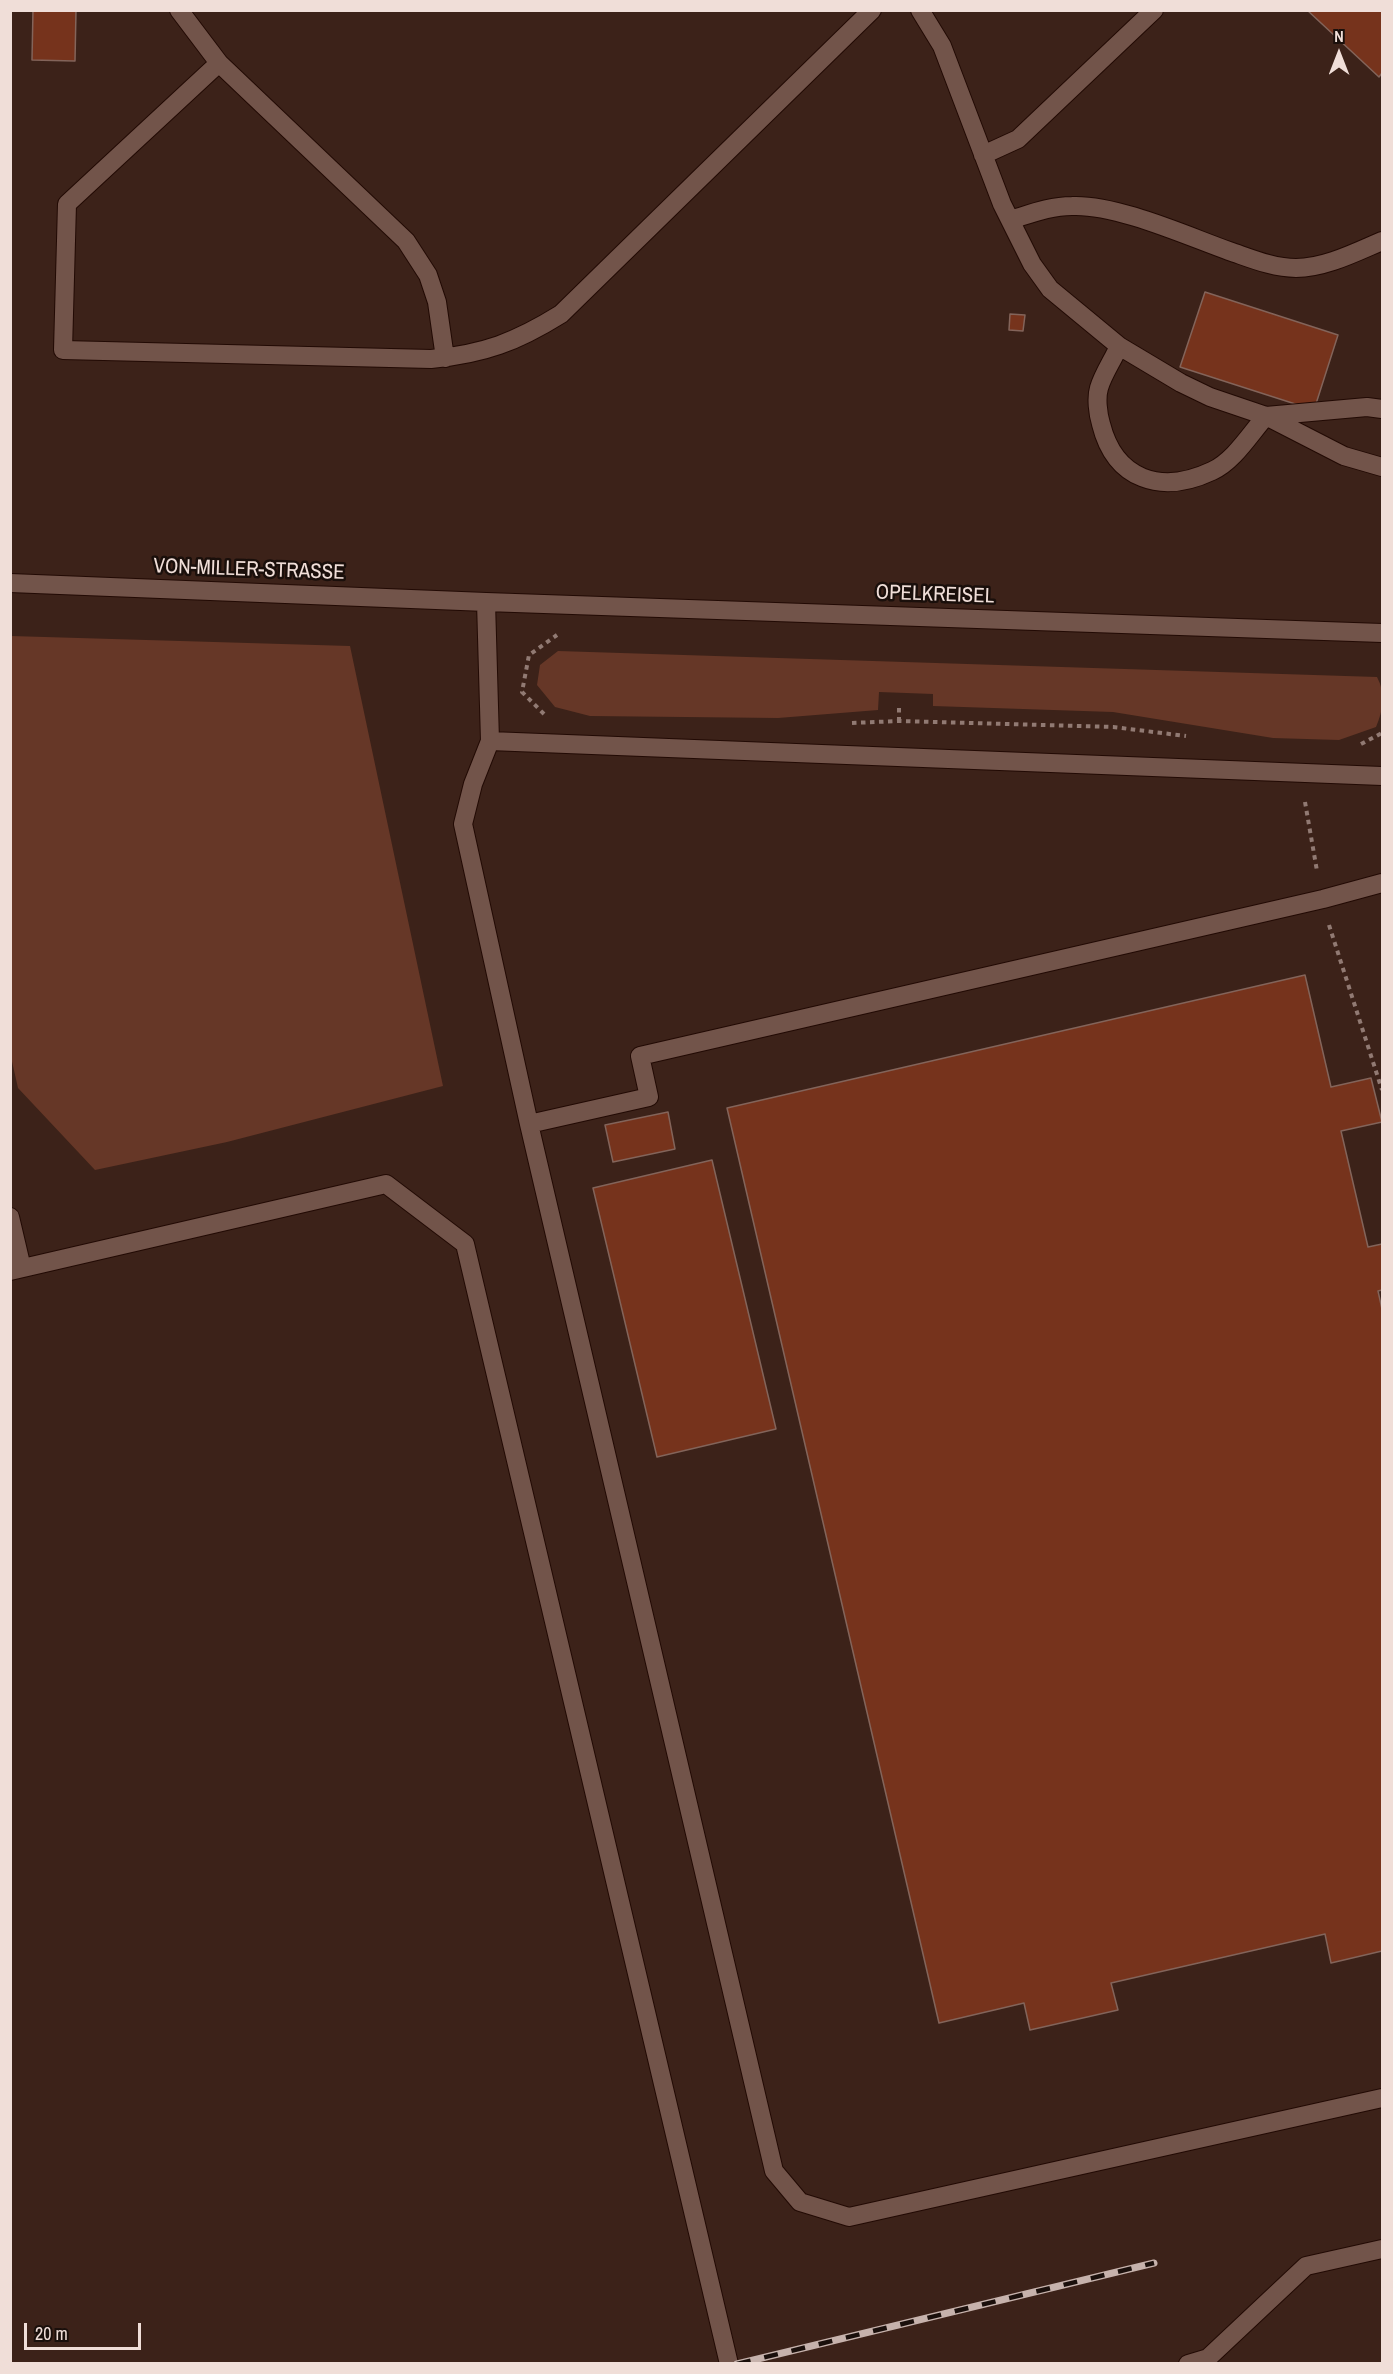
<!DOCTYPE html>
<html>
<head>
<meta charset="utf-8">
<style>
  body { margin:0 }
  #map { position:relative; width:1393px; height:2374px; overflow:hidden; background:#3c2219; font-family:"Archivo Narrow",sans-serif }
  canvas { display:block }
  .frame { position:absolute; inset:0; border:12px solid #f0ded8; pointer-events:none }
  .north { position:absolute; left:1309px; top:24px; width:60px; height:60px; -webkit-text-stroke:4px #1a0f0b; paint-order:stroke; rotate:0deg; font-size:16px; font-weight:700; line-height:24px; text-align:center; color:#f0ded8 }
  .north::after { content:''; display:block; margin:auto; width:21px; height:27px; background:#f0ded8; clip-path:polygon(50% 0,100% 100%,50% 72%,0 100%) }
  .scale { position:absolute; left:24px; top:2323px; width:117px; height:27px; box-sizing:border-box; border:3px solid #f0ded8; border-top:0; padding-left:8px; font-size:18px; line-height:21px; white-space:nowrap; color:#f0ded8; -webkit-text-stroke:4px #1a0f0b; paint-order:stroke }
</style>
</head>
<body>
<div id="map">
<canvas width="1393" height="2374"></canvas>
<div class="frame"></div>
<div class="north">N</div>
<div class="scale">20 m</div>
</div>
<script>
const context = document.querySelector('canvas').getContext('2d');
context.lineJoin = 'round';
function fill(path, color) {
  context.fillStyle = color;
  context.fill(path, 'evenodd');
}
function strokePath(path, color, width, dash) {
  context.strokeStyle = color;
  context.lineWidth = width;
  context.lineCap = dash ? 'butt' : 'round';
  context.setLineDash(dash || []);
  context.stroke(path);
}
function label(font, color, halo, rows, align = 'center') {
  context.font = font + ' "Archivo Narrow",sans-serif';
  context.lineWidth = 5;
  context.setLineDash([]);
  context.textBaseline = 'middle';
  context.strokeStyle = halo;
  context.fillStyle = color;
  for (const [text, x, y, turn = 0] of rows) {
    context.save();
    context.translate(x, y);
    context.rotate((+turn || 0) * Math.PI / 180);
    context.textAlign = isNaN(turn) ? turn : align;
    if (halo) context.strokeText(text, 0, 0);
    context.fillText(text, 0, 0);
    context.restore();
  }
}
fill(new Path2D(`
  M11,636L350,646L443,1086L227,1142L95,1170L18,1088L11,1057Z
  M558,651L1377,677C1386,694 1383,710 1376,727L1339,740L1273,738L1113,712L933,706V694L879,692L878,710L778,718L590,716L555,707L537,685L540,665Z`), '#663727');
const building = new Path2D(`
  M33,10H76L75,61L32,60Z
  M1307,10H1382V73L1379,77Z
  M1205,292L1338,335L1314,410L1180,367Z
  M1010,314L1025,315L1023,331L1009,330Z
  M1305,975L1331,1087L1371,1078L1382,1122L1341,1131L1368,1247L1382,1244V1290L1378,1291L1382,1309V1951L1331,1963L1325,1934L1111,1983L1118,2010L1030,2030L1024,2003L939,2023L727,1108Z
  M668,1112L675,1149L613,1162L605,1125Z
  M712,1160L776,1429L657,1457L593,1188Z`);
fill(building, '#76331c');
strokePath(building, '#83645a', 1.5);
const minor = new Path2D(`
  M179,10L219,63L406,241L428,275L437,302L445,358
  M920,10L942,46L1002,204L1032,264L1050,289L1119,346L1181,383L1210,397L1266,416L1344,456L1382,467
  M219,63L67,204L63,350L431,359C484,354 516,342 561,314L872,10
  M983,155L1018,139L1154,10
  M1010,220C1030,214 1050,206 1072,206C1116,204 1187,236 1229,251C1250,258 1273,268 1296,268C1325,268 1356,252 1382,241
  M1119,346C1113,360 1103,374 1099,388C1096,398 1098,414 1101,424C1115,480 1161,495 1212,471C1234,461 1250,434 1266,416L1367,407L1382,409
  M10,583L486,602L1382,633
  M486,602L490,741L473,784L463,824L529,1124L774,2171L800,2202L849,2217L1382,2098
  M490,741L1382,776
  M529,1124L649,1097L640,1056L1323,899L1382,883
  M10,1217L22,1268
  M10,1271L386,1184L465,1244L729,2364
  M1188,2364L1208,2358L1306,2266L1382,2249`);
strokePath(minor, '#220a04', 20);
strokePath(new Path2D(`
  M899,708V721
  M544,714L522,692L529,655L557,635
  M852,723L899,721L1113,727L1186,736
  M1361,744L1382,733
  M1305,802L1317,871
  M1329,925L1382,1090`), '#917a73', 4, [4.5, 4.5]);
strokePath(minor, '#72544a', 18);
const rail = new Path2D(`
  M737,2364L1154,2263`);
strokePath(rail, '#c6b2ac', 7);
strokePath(rail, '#1a0f0b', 4.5, [14]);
label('21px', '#f0ded8', '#1a0f0b', [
  ["VON-MILLER-STRASSE",249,570,2],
  ["OPELKREISEL",935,595,2]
]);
</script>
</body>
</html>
